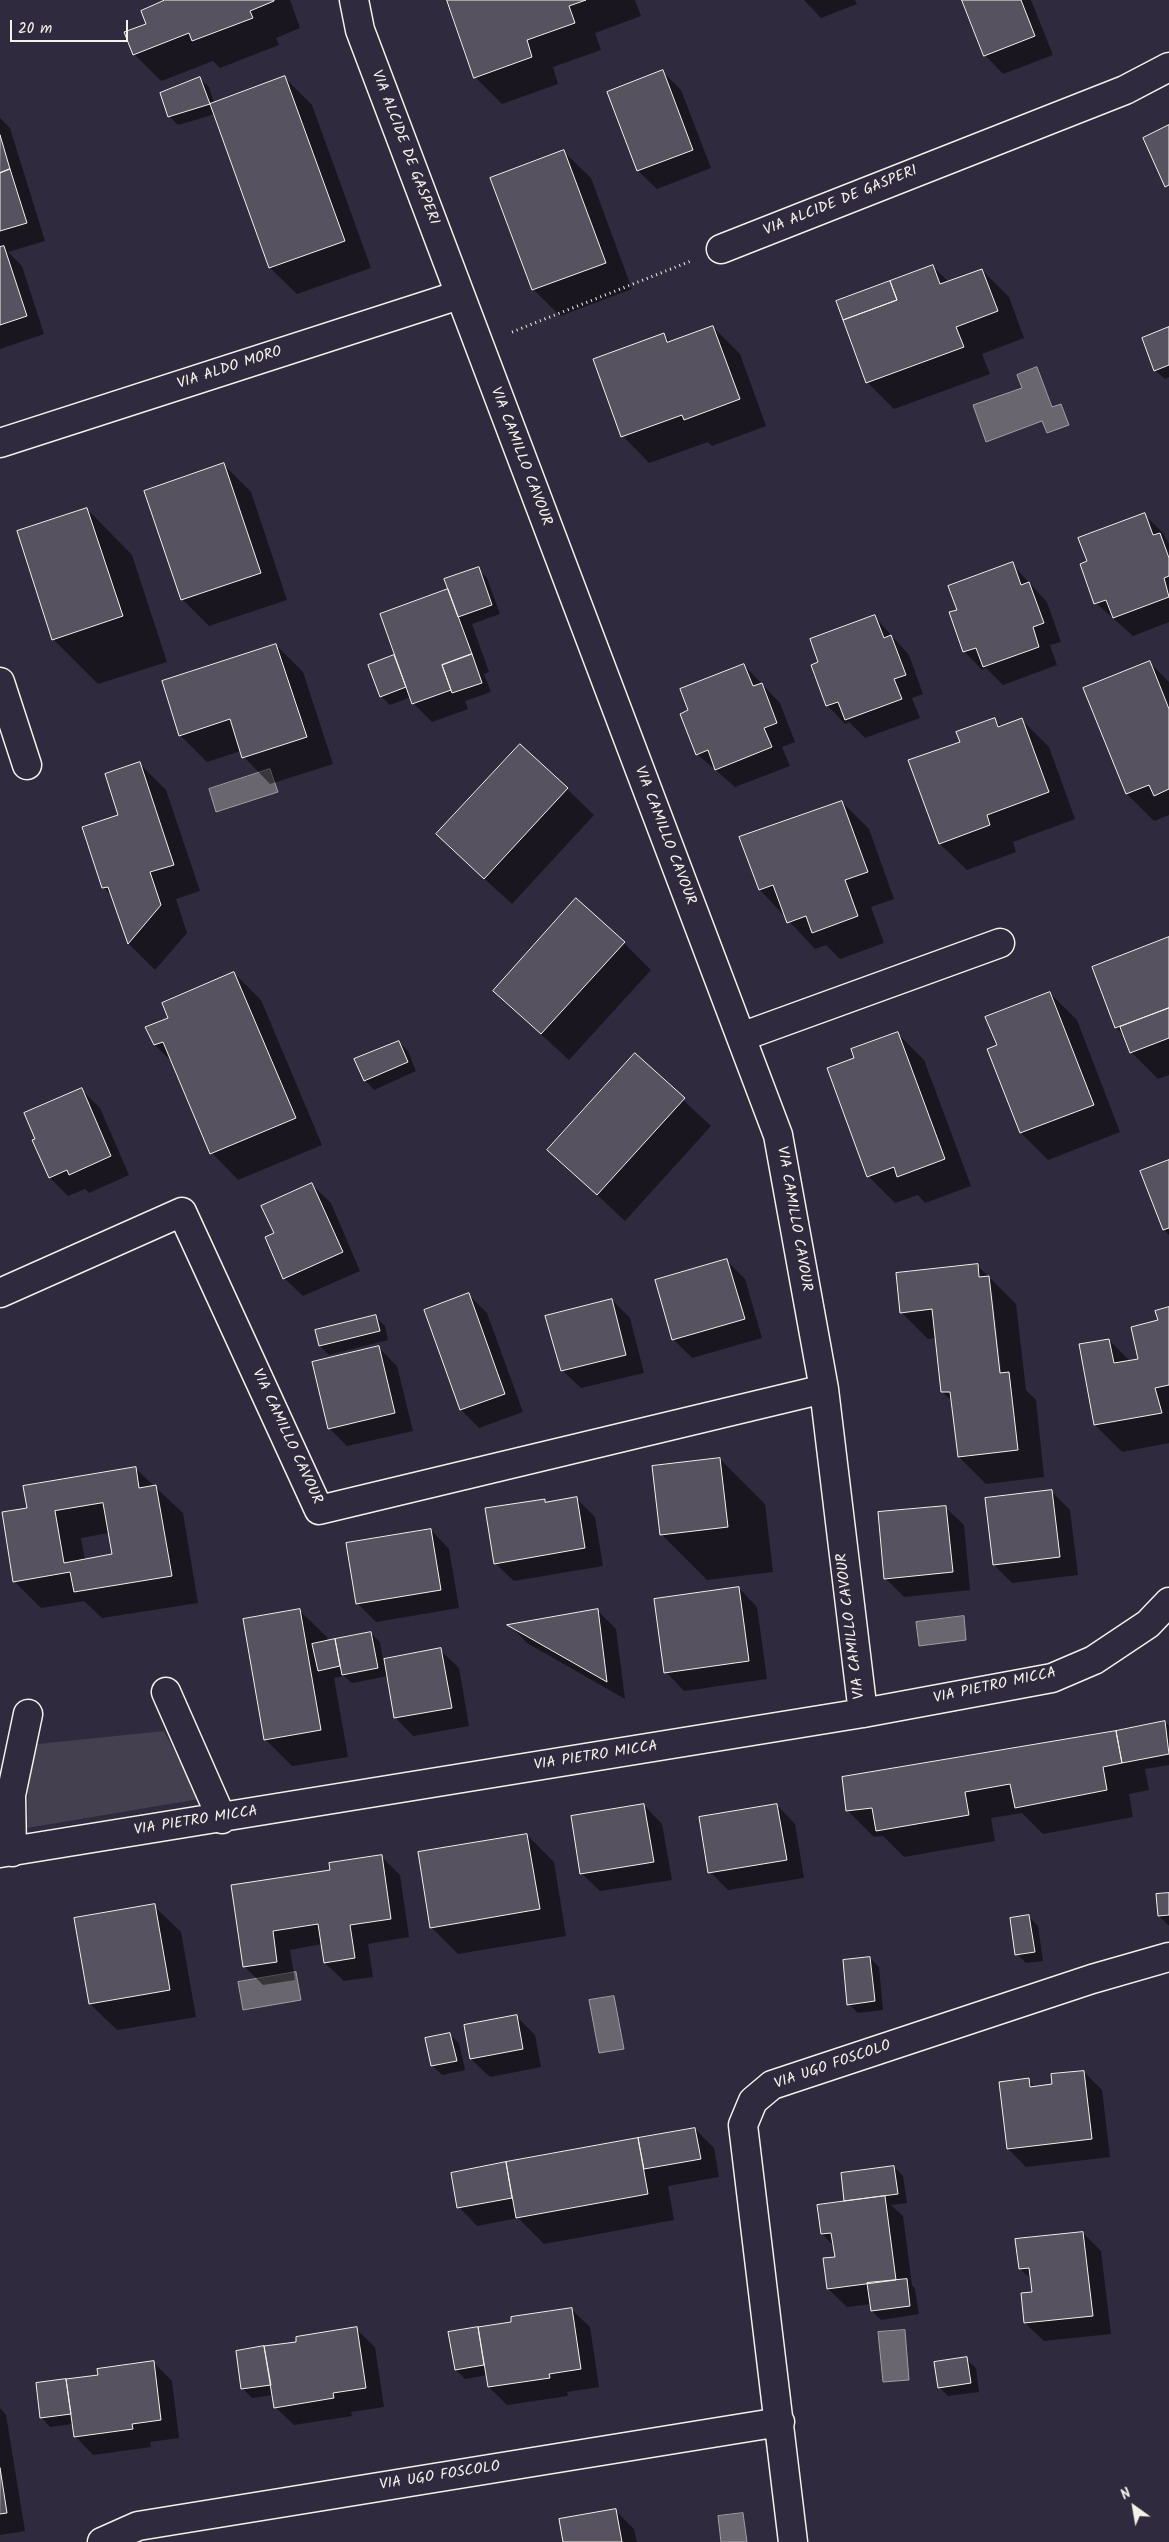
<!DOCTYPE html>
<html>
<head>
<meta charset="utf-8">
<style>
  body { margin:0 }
  #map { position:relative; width:1169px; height:2542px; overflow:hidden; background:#2f2a3d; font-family:Kalam,sans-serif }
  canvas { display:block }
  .north { position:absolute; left:1109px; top:2482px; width:50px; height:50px; -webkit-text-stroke:4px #2f2a3d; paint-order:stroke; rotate:328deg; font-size:14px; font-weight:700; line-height:20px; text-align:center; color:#f4f1e8 }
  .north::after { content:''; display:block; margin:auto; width:18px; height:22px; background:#f4f1e8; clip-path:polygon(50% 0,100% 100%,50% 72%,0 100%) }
  .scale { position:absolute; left:10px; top:20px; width:118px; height:22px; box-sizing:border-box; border:2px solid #f4f1e8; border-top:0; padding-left:6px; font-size:15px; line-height:18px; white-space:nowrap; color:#f4f1e8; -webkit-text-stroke:4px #2f2a3d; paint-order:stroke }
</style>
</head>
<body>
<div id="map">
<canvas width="1169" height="2542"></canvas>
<div class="north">N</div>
<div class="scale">20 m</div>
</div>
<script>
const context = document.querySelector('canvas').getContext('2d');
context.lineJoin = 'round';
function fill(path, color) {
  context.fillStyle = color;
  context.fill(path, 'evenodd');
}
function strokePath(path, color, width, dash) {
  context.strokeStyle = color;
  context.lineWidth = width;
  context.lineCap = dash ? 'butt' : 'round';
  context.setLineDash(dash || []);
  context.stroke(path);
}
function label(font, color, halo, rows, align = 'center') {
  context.font = font + ' Kalam,sans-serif';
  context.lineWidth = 5;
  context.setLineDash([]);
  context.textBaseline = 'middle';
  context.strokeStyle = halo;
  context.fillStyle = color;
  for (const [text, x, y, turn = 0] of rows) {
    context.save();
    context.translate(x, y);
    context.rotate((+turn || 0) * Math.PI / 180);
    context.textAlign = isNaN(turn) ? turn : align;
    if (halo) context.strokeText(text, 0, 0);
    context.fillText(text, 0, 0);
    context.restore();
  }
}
fill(new Path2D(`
  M164,1731L199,1799L27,1828L29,1755L33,1748L38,1744Z`), '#454050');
const water = new Path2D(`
  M1037,367L1052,407L1061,404L1069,425L1047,433L1042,421L986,442L973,405L1022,388L1017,375Z
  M270,769L278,792L216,812L209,789Z
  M964,1616L966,1640L919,1646L916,1622Z
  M296,1972L301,2000L243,2010L238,1982Z
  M614,1996L624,2049L599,2053L589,2000Z
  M905,2330L909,2380L883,2382L878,2332Z
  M743,2513L747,2542H721L718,2516Z`);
fill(water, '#6a6670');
strokePath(water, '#a19ea0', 1);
fill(new Path2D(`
  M167,0H290L300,28L276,38L279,45L220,68L213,61L161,81L134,54L148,25Z
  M448,0H635L641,16L595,33L601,50L553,67L558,84L502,104L475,77Z
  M804,0H855L857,4L821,18Z
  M964,0H1031L1053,55L1003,74L985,55Z
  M662,71L681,90L711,168L657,189L638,171L608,93Z
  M199,78L209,87L214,103L285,78L312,105L371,268L297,294L270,268L215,114L178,125L169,116Z
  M0,118L10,128L45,241L8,252L22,266L44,334L0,349Z
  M564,152L591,178L632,289L560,316L533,289L492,178Z
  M933,267L949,282L982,270L1009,297L1024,338L982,354L990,374L894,409L867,382Z
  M713,327L740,354L766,426L712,446L708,442L649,463L623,436L663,334L671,342Z
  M1169,328V377L1165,379L1155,370Z
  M224,465L251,492L287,600L209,626L182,599Z
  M87,509L132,555L167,662L98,684L53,639Z
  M1144,514L1163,533L1169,544V622L1133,636L1096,603L1089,561Z
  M1012,564L1047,602L1061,642L1050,645L1057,665L1003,685L986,668L982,670L964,651L958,610Z
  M478,569L487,578L500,614L472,624L489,672L484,674L491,692L465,701L468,709L432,722L413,703L411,697L390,705L381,696L394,657L398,661L448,591Z
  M874,616L909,655L923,694L912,698L920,718L865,738L849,722L845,724L827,705L820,663Z
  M276,645L303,672L333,764L270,784L244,757L241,751L207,762L180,735Z
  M1150,663L1169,682V815L1154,821L1127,794L1085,689Z
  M744,665L780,703L795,742L782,747L790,766L735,787L697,754L690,711Z
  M994,719L1002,727L1022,720L1049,747L1075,819L1013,842L1016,852L967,870L940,844L962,742Z
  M139,763L166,790L200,891L176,899L187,933L155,970L129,944L113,897L103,887L120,815Z
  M567,789L594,815L512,904L465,861Z
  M842,802L869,829L894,899L871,907L884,943L840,959L826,945L815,949L760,890L741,838Z
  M1169,939V1075L1158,1079L1131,1052L1125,1037L1116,1028L1093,968Z
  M624,943L651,970L569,1060L494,991Z
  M234,973L261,1000L322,1145L238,1180L212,1153L174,1064L155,1045L170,1018Z
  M1050,993L1077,1020L1120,1132L1048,1160L1021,1133L989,1050L998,1046Z
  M897,1033L924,1060L971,1186L925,1203L918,1195L895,1203L868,1176L856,1059Z
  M399,1042L408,1051L416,1071L374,1090L365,1080Z
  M635,1055L711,1126L625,1221L549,1150Z
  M82,1090L100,1108L129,1175L89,1193L85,1189L68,1196L50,1178L34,1141Z
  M1169,1161V1235L1164,1230L1141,1172Z
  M312,1185L331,1203L360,1271L303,1296L284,1278L275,1234Z
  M727,1261L745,1279L762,1338L692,1358L673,1339Z
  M977,1265L1016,1304L1026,1390L1036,1400L1044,1477L986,1484L959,1457L953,1402L942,1392L936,1338L928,1339L901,1312ZM990,1292H992L1002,1379H1000Z
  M469,1295L487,1313L523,1412L479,1428L461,1410Z
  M612,1300L630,1318L644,1373L581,1388L562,1370Z
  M1169,1308V1443L1122,1452L1095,1425L1109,1340L1131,1362L1140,1360L1159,1321Z
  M376,1317L385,1326L388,1340L329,1355L320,1346L316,1331Z
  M378,1347L397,1366L413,1431L347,1446L329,1428Z
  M720,1459L765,1504L773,1572L707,1580L662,1535Z
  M135,1468L183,1513L198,1603L102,1618L84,1601L41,1608L14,1581L28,1509ZM109,1533L113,1555L85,1560L81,1538Z
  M1051,1491L1070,1510L1078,1575L1012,1583L994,1565Z
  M576,1498L595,1517L603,1566L514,1581L495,1563L544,1500L547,1503Z
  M945,1507L964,1525L970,1590L904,1597L886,1579Z
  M431,1530L449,1549L459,1608L376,1622L357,1603Z
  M739,1588L757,1607L767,1679L684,1691L666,1672Z
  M300,1611L327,1637L328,1642L371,1633L380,1642L383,1660L440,1650L459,1668L469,1726L413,1736L395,1717L388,1676L352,1683L344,1676L334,1678L348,1757L292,1766L266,1740Z
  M598,1611L616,1629L625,1699L527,1643L510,1625Z
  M1165,1722L1169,1726V1765L1145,1769L1149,1790L1129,1794L1133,1817L1043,1834L1022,1813L991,1818L995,1841L904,1857L883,1836L874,1837L847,1810Z
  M644,1805L662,1824L672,1880L600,1891L581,1873Z
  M777,1805L795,1824L804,1878L728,1890L710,1872Z
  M527,1835L554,1862L566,1936L458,1954L431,1927Z
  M381,1856L400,1875L409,1937L368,1944L373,1977L344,1981L325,1963L322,1944L290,1950L295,1980L263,1985L244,1966L232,1886L331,1871Z
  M1169,1894V1925H1168L1159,1916Z
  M154,1906L181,1932L196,2017L117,2030L90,2004Z
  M1029,1917L1038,1926L1043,1961L1026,1963L1017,1954Z
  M870,1958L879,1967L883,2010L858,2013L849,2004Z
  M517,2017L535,2035L541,2067L490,2077L471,2059Z
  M449,2034L459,2043L465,2070L442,2075L433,2066L426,2039Z
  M1084,2072L1102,2090L1110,2157L1026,2167L1008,2149L1028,2080L1036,2088L1054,2085Z
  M695,2129L714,2148L719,2177L668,2186L674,2220L544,2244L518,2218L477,2226L459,2207L506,2164Z
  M894,2167L903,2176L907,2203L891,2205L903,2216L912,2285L915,2289L919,2314L881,2320L872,2311L871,2304L847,2307L828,2289L836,2258L834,2246L822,2234L846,2202L842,2174Z
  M1083,2233L1101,2251L1111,2334L1044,2341L1025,2323L1033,2293L1032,2280L1020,2269Z
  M571,2309L590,2327L599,2387L567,2392L568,2396L507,2405L489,2387L487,2375L465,2379L456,2370L450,2333L512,2323Z
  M356,2329L375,2347L384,2407L351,2412L352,2416L294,2425L275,2407L273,2395L252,2398L243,2389L298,2343Z
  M966,2359L976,2368L979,2392L948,2396L939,2387Z
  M154,2363L172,2381L179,2438L150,2442L151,2447L93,2455L75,2436L73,2424L50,2427L41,2417L99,2376Z
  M0,2408L6,2415L25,2531L0,2535Z
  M616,2511L634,2529L637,2542H564Z`), '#0007');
const building = new Path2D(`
  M165,0H274V1L250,11L253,18L192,41L189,33L133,55L124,32L146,24L141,11Z
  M447,0H586L569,6L575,23L527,40L532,57L474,78Z
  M962,0H1021L1035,36L984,56Z
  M663,70L693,150L637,171L607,92Z
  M285,76L345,241L269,268L210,104Z
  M200,77L210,104L168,117L160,93Z
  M1169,125V185L1165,187L1143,138Z
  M0,135L10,169L0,173Z
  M564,150L606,263L532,290L490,178Z
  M10,169L27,223L0,231V173Z
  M4,246L27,316L0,325V247Z
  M933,265L940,284L982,269L998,311L956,327L964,347L866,383L843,320L897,300L890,281Z
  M890,281L897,300L843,320L836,301Z
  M713,326L740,399L684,420L682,415L621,437L593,359L664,333L667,342Z
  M1169,327V365L1154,371L1142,338Z
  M224,463L261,573L181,600L144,491Z
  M87,508L123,616L52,640L17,531Z
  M1145,513L1153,535L1160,533L1169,558V576L1164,578L1169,597L1113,618L1106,600L1094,604L1080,564L1087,561L1078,538Z
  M1013,562L1021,585L1029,582L1044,623L1033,627L1039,647L983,667L976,648L963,652L949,612L957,610L948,586Z
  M479,567L492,605L458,617L444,579Z
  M448,589L472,654L442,665L451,690L412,704L380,614Z
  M875,615L884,638L891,635L906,675L894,679L902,699L845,720L838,702L826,706L811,665L818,662L810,639Z
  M276,644L307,737L242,758L230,719L179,736L162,681Z
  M472,654L482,683L452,693L442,665Z
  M394,655L406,687L380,697L368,665Z
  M1150,661L1169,709V789L1154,796L1149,785L1126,794L1083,688Z
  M744,664L753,686L762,683L777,723L764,728L772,747L715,770L708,750L696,755L680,714L688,710L680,689Z
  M995,718L998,727L1022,718L1049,792L987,815L990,825L939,844L908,760L960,742L956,732Z
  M520,744L568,788L484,879L436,834Z
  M140,762L174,865L150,872L161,905L128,944L108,887L102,888L82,827L118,815L105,774Z
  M842,801L868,872L845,880L858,916L812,933L806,916L787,923L773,885L759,890L739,837Z
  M576,898L625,942L541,1034L493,991Z
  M1169,937V1008L1115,1028L1092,967Z
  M234,972L296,1118L210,1154L163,1042L154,1045L145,1027L168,1018L162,1003Z
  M1050,992L1094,1105L1020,1133L987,1049L997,1045L985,1017Z
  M1169,1008V1038L1130,1053L1120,1027Z
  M898,1032L945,1159L897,1177L894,1167L867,1177L827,1068L854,1058L851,1049Z
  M399,1041L408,1062L364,1081L354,1059Z
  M635,1053L685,1098L597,1195L547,1150Z
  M82,1088L111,1156L69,1175L67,1170L49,1178L32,1140L35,1139L24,1113Z
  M1169,1160V1228L1163,1230L1140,1171Z
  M312,1183L343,1252L283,1279L265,1237L274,1233L261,1206Z
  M727,1259L745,1319L672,1340L655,1280Z
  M978,1264L979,1277L989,1276L1000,1373L1009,1372L1018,1450L958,1457L950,1392H941L932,1309L900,1313L896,1273Z
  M469,1293L505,1394L460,1410L424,1310Z
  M612,1299L626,1355L561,1371L545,1316Z
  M1169,1307V1385L1155,1388L1162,1413L1094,1425L1079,1344L1109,1339L1114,1363L1138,1359L1131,1327L1158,1320L1155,1311Z
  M376,1315L380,1331L319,1346L315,1330Z
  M379,1346L395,1413L328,1429L312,1362Z
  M720,1458L728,1527L660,1535L652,1466Z
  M136,1467L139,1488L156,1485L172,1576L74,1592L70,1572L13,1582L2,1512L27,1508L23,1486ZM103,1503L112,1554L64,1563L55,1511Z
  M1052,1490L1060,1557L993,1565L985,1498Z
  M577,1497L585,1548L494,1564L485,1508L545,1499V1502Z
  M946,1506L953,1572L884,1579L878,1512Z
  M431,1529L441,1590L356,1604L346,1543Z
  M739,1587L749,1661L664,1673L654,1599Z
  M300,1609L321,1730L264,1740L243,1619Z
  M598,1609L607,1682L507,1625Z
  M371,1632L378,1668L342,1675L335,1639Z
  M335,1639L340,1666L318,1671L312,1644Z
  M441,1648L452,1708L394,1718L384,1659Z
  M1165,1721L1169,1754L1122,1763L1116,1731Z
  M1116,1731L1122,1763L1103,1767L1107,1790L1015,1808L1010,1784L965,1792L969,1815L876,1831L872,1808L846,1811L842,1777Z
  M644,1804L654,1862L580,1874L571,1816Z
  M777,1804L787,1860L708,1873L699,1817Z
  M527,1834L540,1909L430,1928L418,1852Z
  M382,1855L391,1919L350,1925L355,1958L324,1963L318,1924L273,1931L277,1962L243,1967L231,1885L330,1870L329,1863Z
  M1169,1893V1915L1158,1916L1156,1894Z
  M155,1904L170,1990L89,2004L74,1918Z
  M1029,1915L1035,1952L1015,1955L1010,1918Z
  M870,1957L875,2001L847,2005L843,1960Z
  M517,2015L523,2049L470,2059L464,2025Z
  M450,2033L457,2061L431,2066L425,2038Z
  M1084,2071L1092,2139L1007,2149L999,2082L1029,2078L1030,2087L1052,2084L1051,2074Z
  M695,2128L701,2159L644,2169L638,2138Z
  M638,2138L648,2194L516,2218L506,2162Z
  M506,2162L512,2198L457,2208L451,2173Z
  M894,2166L898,2194L844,2201L841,2173Z
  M885,2196L896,2280L827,2289L823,2258L835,2257L831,2233L821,2234L817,2205Z
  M1083,2232L1093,2316L1024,2323L1021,2293L1032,2292L1029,2268L1019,2269L1015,2239Z
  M907,2279L910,2306L871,2311L867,2283Z
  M572,2308L581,2369L549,2374L550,2378L488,2387L478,2327L511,2322V2317Z
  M357,2327L366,2388L333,2393L334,2398L274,2408L264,2346L296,2342V2337Z
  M478,2327L484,2365L455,2370L448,2332Z
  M264,2346L271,2385L241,2389L236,2351Z
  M967,2357L971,2383L938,2388L934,2362Z
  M154,2361L161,2420L132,2424L133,2429L74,2437L66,2379L98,2375L97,2369Z
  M66,2379L71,2414L40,2418L36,2383Z
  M0,2468L7,2513L0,2514Z
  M616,2509L622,2542H563L559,2519Z`);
fill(building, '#56525f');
strokePath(building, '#f4f1e8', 1);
const minor = new Path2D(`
  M354,0L360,30L778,1135L824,1389L863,1713
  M721,249L1125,90L1169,67
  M0,443L459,295
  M0,682L27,765
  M741,1037L1000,943
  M0,1293L182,1212L319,1510L824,1389
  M166,1692L222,1819
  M12,1852L11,1795L28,1714
  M0,1853L863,1713L1052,1678L1094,1660L1148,1624L1169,1602
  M102,2542L138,2526L780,2422
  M793,2542L743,2125L753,2101L772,2085L1092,1979L1169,1957`);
strokePath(minor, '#f4f1e8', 31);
strokePath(new Path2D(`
  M512,332L691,261`), '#f4f1e8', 3, [1, 4]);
strokePath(minor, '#2f2a3d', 28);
label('15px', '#f4f1e8', '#2f2a3d', [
  ["VIA ALCIDE DE GASPERI",404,148,69],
  ["VIA ALCIDE DE GASPERI",841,202,-22],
  ["VIA ALDO MORO",230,369,-18],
  ["VIA CAMILLO CAVOUR",520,457,69],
  ["VIA CAMILLO CAVOUR",664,836,69],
  ["VIA CAMILLO CAVOUR",793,1219,80],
  ["VIA CAMILLO CAVOUR",286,1437,65],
  ["VIA CAMILLO CAVOUR",852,1626,-97],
  ["VIA PIETRO MICCA",995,1687,-12],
  ["VIA PIETRO MICCA",596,1757,-9],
  ["VIA PIETRO MICCA",196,1822,-9],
  ["VIA UGO FOSCOLO",833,2066,-19],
  ["VIA UGO FOSCOLO",440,2477,-9]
]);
</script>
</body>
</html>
